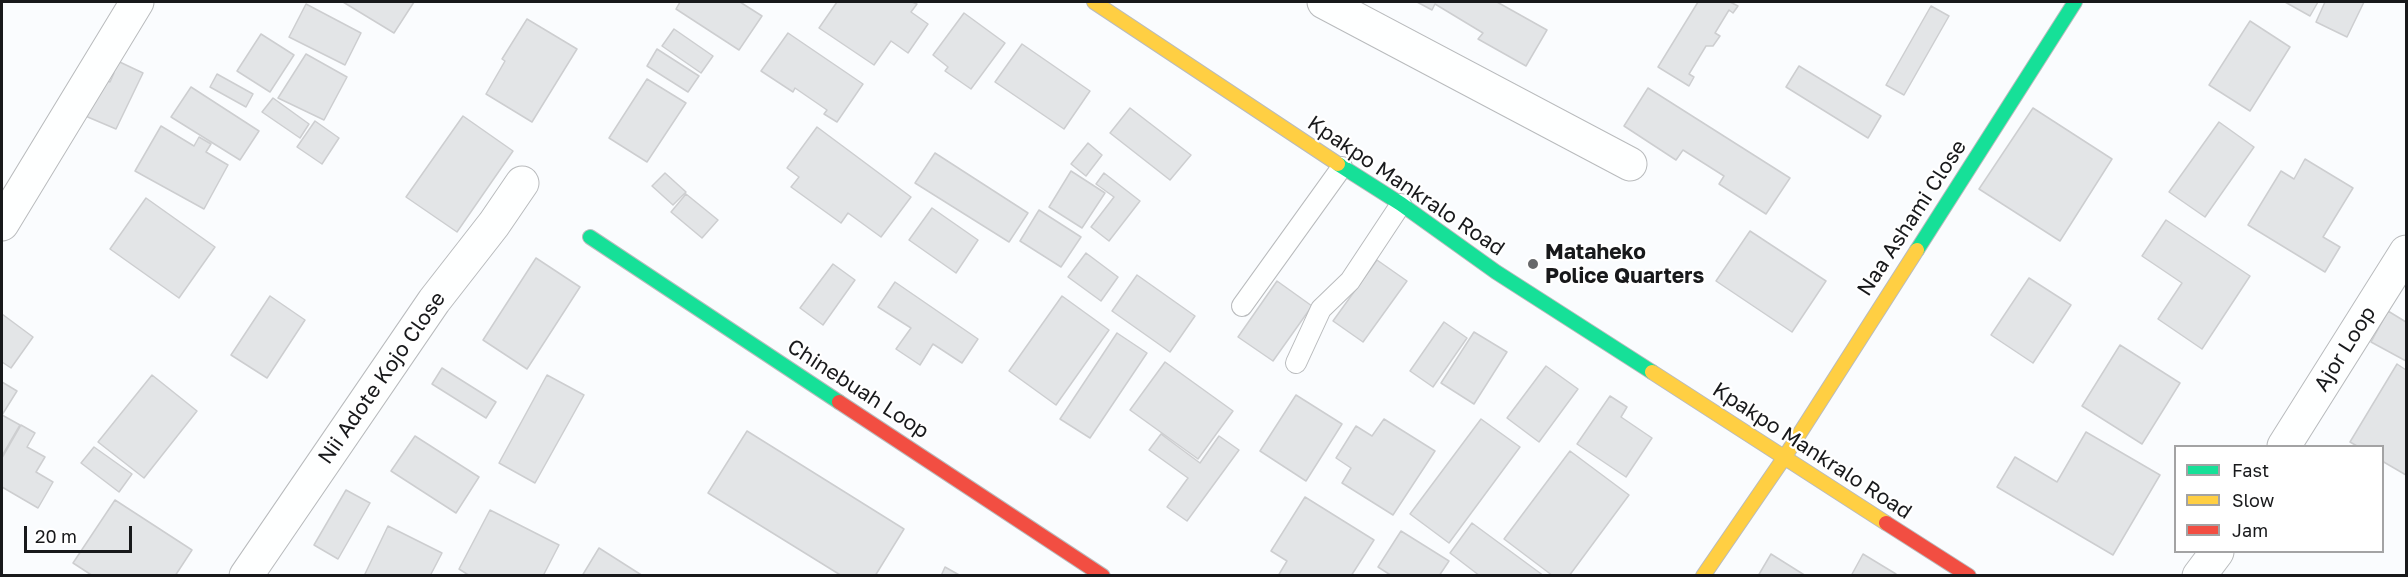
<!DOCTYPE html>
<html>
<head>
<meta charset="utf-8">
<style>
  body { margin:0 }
  #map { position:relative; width:2408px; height:577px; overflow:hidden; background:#fafcfe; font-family:"Golos Text",sans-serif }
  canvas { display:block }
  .frame { position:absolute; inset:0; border:3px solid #18191b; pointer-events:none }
  .legend { position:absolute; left:2174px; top:445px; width:210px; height:108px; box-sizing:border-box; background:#fff; border:2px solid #a3a3a4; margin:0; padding:8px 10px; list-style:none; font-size:18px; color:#18191b }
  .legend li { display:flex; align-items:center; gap:12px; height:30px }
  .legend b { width:30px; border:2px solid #a3a3a4 }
  .scale { position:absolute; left:24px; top:526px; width:108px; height:27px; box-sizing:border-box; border:3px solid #18191b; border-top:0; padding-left:8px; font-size:18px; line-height:21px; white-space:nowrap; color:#18191b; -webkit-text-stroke:4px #fff; paint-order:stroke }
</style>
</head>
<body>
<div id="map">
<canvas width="2408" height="577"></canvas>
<div class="frame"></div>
<ul class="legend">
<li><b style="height:8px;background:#16e098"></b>Fast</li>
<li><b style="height:8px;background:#ffcf43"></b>Slow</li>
<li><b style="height:8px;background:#f24e42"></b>Jam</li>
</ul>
<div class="scale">20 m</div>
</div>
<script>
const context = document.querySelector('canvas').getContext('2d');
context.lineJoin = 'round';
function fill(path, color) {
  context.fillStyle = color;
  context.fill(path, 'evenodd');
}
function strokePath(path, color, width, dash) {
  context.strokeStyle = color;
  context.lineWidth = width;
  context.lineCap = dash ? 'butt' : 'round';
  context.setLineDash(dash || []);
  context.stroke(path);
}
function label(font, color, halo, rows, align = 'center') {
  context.font = font + ' "Golos Text",sans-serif';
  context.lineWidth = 4.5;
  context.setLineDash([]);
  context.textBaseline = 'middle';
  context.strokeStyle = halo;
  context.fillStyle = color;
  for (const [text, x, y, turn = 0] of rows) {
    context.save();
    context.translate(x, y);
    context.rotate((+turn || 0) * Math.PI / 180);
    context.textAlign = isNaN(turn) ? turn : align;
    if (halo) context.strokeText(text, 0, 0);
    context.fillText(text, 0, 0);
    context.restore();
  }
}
const building = new Path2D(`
  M343,2H414L394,33Z
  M680,2H740L762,16L739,50L676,9Z
  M837,2H912L917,4L911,12L928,24L908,53L891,41L874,65L819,28Z
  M1417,2H1497L1547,30L1526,66L1478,39L1483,33L1435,4L1432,10Z
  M1698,2H1730L1738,6L1733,13L1729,10L1715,33L1720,36L1713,46H1706L1689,74L1694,77L1689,86L1658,67Z
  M2285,2H2318L2310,16Z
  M2325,2H2364L2347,37L2316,22Z
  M306,4L361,33L345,65L289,37Z
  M1931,6L1949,16L1904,95L1886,85Z
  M964,13L1005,43L971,89L945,71L948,67L933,55Z
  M527,19L577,49L532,122L486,94L505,61L502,59Z
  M2250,21L2290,47L2250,111L2209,85Z
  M674,29L713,56L701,73L662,46Z
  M788,33L863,84L837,122L824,114L827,110L795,88L793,92L761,71Z
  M261,34L294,55L270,92L237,71Z
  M1022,44L1090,91L1064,129L995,82Z
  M657,49L699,76L688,92L647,66Z
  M306,54L347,77L324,120L278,98Z
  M107,56L143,73L116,129L83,115L101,78L110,82L114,73L102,67Z
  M1799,66L1881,116L1868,138L1786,87Z
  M217,74L253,94L246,107L210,87Z
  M647,79L686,103L647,162L609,138Z
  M191,87L259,131L240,160L171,117Z
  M1648,88L1790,178L1766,214L1719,184L1724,176L1683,150L1676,160L1624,126Z
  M273,98L309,124L300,138L262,112Z
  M1130,108L1191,155L1170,180L1110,133Z
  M2033,108L2112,159L2060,241L1979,189Z
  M463,116L513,151L457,232L406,197Z
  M315,121L339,138L322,164L297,147Z
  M2219,122L2254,147L2205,217L2169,192Z
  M161,126L194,146L199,137L211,144L206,152L228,165L204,209L135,171Z
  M817,127L911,197L881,237L848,213L841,223L791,187L799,177L787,168Z
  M1088,143L1102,155L1086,176L1071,164Z
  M935,153L1028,213L1009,242L915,183Z
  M2305,159L2353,188L2323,237L2340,247L2325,272L2248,225L2281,171L2294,179Z
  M1071,171L1105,193L1082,228L1049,207Z
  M665,173L686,192L673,205L652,186Z
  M1104,173L1140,201L1109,241L1091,227L1114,197L1096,184Z
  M686,194L718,220L702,238L671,212Z
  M146,198L215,247L179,298L110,249Z
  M932,208L978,240L956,273L909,240Z
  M1039,210L1081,237L1061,267L1020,241Z
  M2166,220L2250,276L2202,349L2158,319L2182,283L2142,256Z
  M1750,231L1826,281L1792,332L1716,281Z
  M1086,253L1118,277L1101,301L1068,277Z
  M536,258L580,287L527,369L483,340Z
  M1377,260L1407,281L1363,342L1333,321Z
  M833,264L855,280L823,325L800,308Z
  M1137,275L1195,316L1170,352L1112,311Z
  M2029,278L2071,305L2033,363L1991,335Z
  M1277,281L1312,306L1273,361L1238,337Z
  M895,282L978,339L962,363L933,344L920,365L896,349L911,328L878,307Z
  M270,296L305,320L267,378L231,355Z
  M1062,296L1109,330L1056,405L1009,371Z
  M2388,311L2406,322V361L2371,342Z
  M2,314L33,337L11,368L2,362Z
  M1444,322L1467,338L1433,387L1410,371Z
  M1474,332L1507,352L1474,404L1441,383Z
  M1117,333L1147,353L1090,438L1060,419Z
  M2120,345L2180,383L2142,444L2082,406Z
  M1165,362L1233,411L1198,459L1130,410Z
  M2397,364L2406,370V475L2382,461V446H2357L2350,442Z
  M1546,366L1578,389L1539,442L1507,418Z
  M442,368L496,402L486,418L432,384Z
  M152,375L197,411L144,478L98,442Z
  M547,375L584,395L535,483L499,463Z
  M2,382L17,391L2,415L20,425L2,456Z
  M1296,395L1342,424L1306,481L1260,451Z
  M1610,396L1627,407L1621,417L1652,438L1626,477L1577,444Z
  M1384,419L1435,451L1393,515L1342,483L1351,468L1336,458L1356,426L1372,436Z
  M1481,419L1520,447L1449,543L1410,514Z
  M21,425L35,433L27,447L45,457L36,472L53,482L38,508L2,487V458Z
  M747,431L904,529L875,576H842L708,493Z
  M2086,432L2160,475L2113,555L1997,487L2015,457L2057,482Z
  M1161,434L1200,463L1219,436L1239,450L1187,521L1167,507L1188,478L1149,450Z
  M415,436L479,477L456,513L391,471Z
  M94,447L132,474L119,492L81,463Z
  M1570,451L1629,495L1569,576H1553L1504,539Z
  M346,490L370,503L338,559L314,545Z
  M1305,497L1374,540L1351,576H1278L1287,561L1271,551Z
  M115,500L192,550L175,576H93L73,563Z
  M490,510L559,545L543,576H470L459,569Z
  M1472,523L1544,576H1480L1450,553Z
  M388,526L442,553L430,576H364Z
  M1401,531L1449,561L1439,576H1392L1378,567Z
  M599,548L643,576H582Z
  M1771,554L1806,576H1758Z
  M1863,554L1896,574V576H1851Z
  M945,567L961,576H941Z`);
fill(building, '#e3e5e7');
strokePath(building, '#cdced0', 1.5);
const lane = new Path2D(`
  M1242,306L1342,167
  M1296,363L1321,309L1350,281L1401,204`);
const street = new Path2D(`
  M1324,2L1630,164
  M2,224L137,2
  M2284,446L2406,252
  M246,576L434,301L494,224L522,183
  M2199,576L2217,552`);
const fast = new Path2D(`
  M1338,164L1401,204L1496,272L1652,372
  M590,237L839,402
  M1917,250L2075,2`);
const slow = new Path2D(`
  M1094,2L1338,164
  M1652,372L1886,523
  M1703,576L1784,458L1917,250`);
const jam = new Path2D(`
  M839,402L1103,576
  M1886,523L1969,576`);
strokePath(lane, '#b9bbbd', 22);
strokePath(street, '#b9bbbd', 35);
strokePath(fast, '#b9bbbd', 16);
strokePath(slow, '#b9bbbd', 16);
strokePath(jam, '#b9bbbd', 16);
strokePath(lane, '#feffff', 20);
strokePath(street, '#feffff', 33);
strokePath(fast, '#16e098', 14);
strokePath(slow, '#ffcf43', 14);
strokePath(jam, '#f24e42', 14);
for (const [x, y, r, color] of [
  [1533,264,6,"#67686a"]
]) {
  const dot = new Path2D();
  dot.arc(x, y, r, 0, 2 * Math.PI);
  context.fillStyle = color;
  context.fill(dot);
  strokePath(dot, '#fff', 2);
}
label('21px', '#18191b', '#fff', [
  ["Kpakpo Mankralo Road",1406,186,34],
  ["Naa Ashami Close",1912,218,-57],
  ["Ajor Loop",2345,349,-58],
  ["Nii Adote Kojo Close",382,378,-55],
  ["Chinebuah Loop",858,389,33],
  ["Kpakpo Mankralo Road",1812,451,33]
]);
label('bold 21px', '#18191b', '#fff', [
  ["Mataheko",1545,252],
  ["Police Quarters",1545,276]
], 'left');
</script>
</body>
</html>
